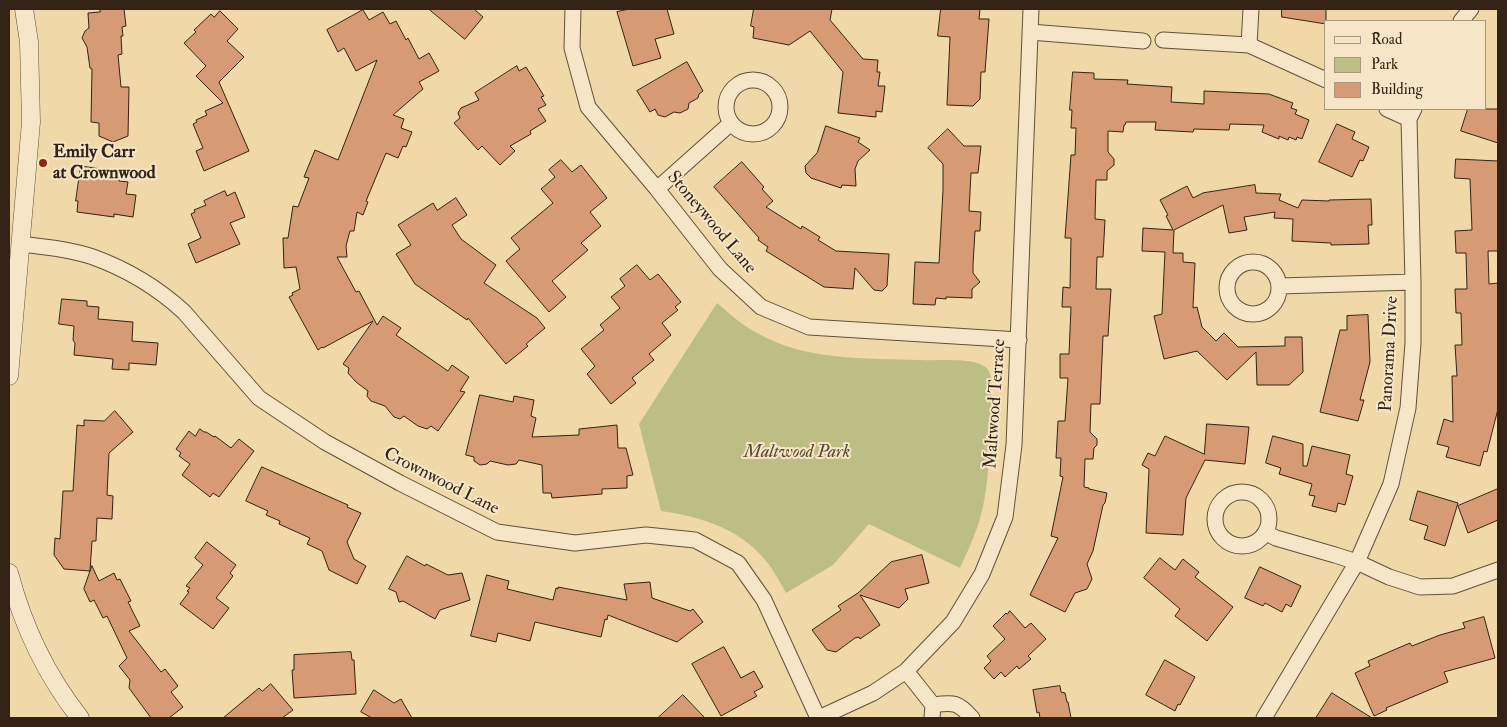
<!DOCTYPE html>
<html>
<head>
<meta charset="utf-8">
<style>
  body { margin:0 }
  #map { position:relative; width:1507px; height:727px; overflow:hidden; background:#f1d8a9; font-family:"IM FELL Double Pica",serif }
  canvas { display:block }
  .frame { position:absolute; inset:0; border:10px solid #332215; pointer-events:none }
  .legend { position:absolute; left:1324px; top:20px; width:162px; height:90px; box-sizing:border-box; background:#f6e6c7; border:1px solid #a89880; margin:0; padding:6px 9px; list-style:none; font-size:15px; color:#332215 }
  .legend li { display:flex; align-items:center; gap:10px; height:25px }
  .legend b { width:25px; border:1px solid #a89880 }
</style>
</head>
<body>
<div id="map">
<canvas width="1507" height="727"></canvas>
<div class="frame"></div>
<ul class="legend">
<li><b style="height:6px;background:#f6e6c7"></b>Road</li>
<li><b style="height:14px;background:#bdbe86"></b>Park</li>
<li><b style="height:14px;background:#d69b74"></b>Building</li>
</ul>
</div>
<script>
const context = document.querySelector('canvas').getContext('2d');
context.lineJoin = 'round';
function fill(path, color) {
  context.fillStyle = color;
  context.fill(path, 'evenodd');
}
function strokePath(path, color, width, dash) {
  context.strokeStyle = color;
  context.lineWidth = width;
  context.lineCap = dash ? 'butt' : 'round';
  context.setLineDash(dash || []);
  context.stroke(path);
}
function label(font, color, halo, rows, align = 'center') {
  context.font = font + ' "IM FELL Double Pica",serif';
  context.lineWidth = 4;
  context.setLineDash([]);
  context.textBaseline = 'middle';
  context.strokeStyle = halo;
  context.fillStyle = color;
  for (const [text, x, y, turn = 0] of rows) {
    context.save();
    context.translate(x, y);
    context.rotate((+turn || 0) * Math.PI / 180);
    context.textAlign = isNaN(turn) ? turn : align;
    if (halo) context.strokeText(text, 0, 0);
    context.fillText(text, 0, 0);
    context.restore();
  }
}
fill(new Path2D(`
  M717,303C730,314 742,325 757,333C806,361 864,358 920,360C937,361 964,358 980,364C990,368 991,375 992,385C990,425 991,468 983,507C978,529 969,549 960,568L869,524L833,565L786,593C781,584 776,575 770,566C744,530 703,517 661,511L639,424Z`), '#bdbe86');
const building = new Path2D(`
  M100,9H124L126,26L122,27L123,36H121L122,54L118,55L121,87H129L128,136L113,142L99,136V123L91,122L92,69L90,68L87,47L82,38L85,31L89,28L88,13L100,12Z
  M429,9H474L483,17L465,39Z
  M630,9H667L674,34L655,39L661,58L633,66L617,12Z
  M754,9H832L830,20L863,59L878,60L877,72H880L878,86H885L882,112L876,111V117L838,113L843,72L810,31L789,45L753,38L754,27L751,26Z
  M941,9H980L979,19H989L985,72H981L980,99L973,106L947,105L950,37L938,36Z
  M1282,9H1326V24L1282,17Z
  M363,10L369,20L383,12L390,24L396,21L406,40L408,38L419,59L429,53L439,71L419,82L423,89L393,115L404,119L401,128L412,132L406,147L403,146L398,158L386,153L366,201L368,202L363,215L357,212L354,231H350L346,246L347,257H337L356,292L359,291L377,325L383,316L401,328L396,335L448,371L452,365L469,377L460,391L465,392L438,431L431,426L427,429L418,426L404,416L400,419L394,417L385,406L371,401L367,396L368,391L356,382L348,373L349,368L343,364L373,321L323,348L322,347L318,350L289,297L293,295L292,293L300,289L296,267L284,268L283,238H288L293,206L298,207L309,178L304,177L315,150L338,160L377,60L356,71L344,48L338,52L327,30Z
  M220,11L238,29L227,41L244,57L219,82L249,151L204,171L196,151L203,148L193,124L197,122L196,120L207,115L205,111L223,103L196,76L206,66L184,43L196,32L194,30L211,14L214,17Z
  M687,62L703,91L699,94L698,98L689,103L688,109L680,113L674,112L665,117L658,115L655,109L650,112L637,91Z
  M517,66L519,71L526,67L544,96L541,97L546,105L538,109L546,121L530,131L531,134L510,146L515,151L500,165L482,146L478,150L454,123L460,118L458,113L461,108L479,100L475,93Z
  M1073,72L1094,73V79L1128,80L1127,84L1172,87L1171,102L1204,104V91L1269,94L1293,103L1291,108L1297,110L1295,114L1309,120L1302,139L1297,137L1296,140L1289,137L1288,140L1279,136V139L1262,132L1264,125L1230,124L1229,130L1194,129L1193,132L1155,130L1156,122H1126L1125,125H1124L1123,132L1108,131V152L1114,159V165L1107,171V180H1096L1095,219L1105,220L1103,257H1097L1096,289H1111L1108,336H1103L1100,404H1091L1090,432L1097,439V445L1094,448L1093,459H1085L1084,487L1089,488V489L1107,493L1105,503L1103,505L1093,551L1087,564L1092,579L1087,589L1075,593L1065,612L1030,595L1058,538L1051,536L1063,477L1060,476L1061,458H1056L1058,421H1065L1068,378H1060V354H1069L1071,307H1062L1063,287L1070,288L1071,238H1065L1071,155H1075L1076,128H1071L1072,110H1070Z
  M1468,109H1498V143L1461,131Z
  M1337,124L1355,132L1352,139L1369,147L1363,161L1360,160L1352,177L1319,162Z
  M826,126L860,138L858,142L870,150L858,161L855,169L856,186L842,185L841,188L811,178L806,173L805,166L817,153Z
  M948,129L964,146H981L978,173H971L969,211L981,212L980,231H975L973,265V273L980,282L972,289V298L946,297V299L936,298L935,305L913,304L915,262L939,263L943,190V164L928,148Z
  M1456,159L1498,161V251H1488L1489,284L1498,283V409L1487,452L1484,451L1480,466L1446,457L1449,447L1437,444L1444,419L1453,422L1452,376H1457L1455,345H1462L1461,313H1456L1455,289H1467L1466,253H1456L1455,231L1472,230L1470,179L1455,178Z
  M561,160L572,172L581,165L607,198L590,212L601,226L581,243L588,250L552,281L566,297L549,312L506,261L520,249L511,238L553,203L541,189L555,177L549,170Z
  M742,162L764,187L762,189L773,201L766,207L801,229L802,226L820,237L818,240L836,251L889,254L887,286L882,291L874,290L855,268L853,289L824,287L766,251L768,247L758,240L759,238L714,187Z
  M81,166L120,172L119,181L128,182L126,194L136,195L133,217L114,214V217L77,212L78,201H76Z
  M1255,185L1256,193L1281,194L1279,200L1298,208L1302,200L1329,201V200L1371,199L1372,225H1368L1369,244L1331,245V243L1292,241L1293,219L1274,218L1275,212L1244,217L1247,230L1229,233L1223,205L1174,230L1173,253H1183V262L1195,263L1193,308L1197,307L1202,327L1216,341L1224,333L1238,347L1285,346V337H1302L1303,372L1289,385H1257L1256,352L1227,380L1197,351L1164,359L1154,316L1162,314L1165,252L1142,251L1143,228L1173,230L1166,216L1168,215L1160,200L1187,186L1193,198L1203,193Z
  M225,191L227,196L235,192L245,217L230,223L240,244L196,263L188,244L201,238L191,214L195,212L194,210L206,205L204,201Z
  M456,198L467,215L452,225L461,239L496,265L484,283L537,318L545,328L526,344L528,346L506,364L468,318L467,320L415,284L396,254L411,245L398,225L433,203L437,210Z
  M637,265L650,280L658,274L681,302L675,307L678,310L662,323L671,335L649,354L654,360L632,378L636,383L611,404L587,374L595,366L581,349L604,330L600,325L620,308L611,297L625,286L620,279Z
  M62,299L87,301V306L99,307L98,319L133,322L132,341L158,343L156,365L129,363V370L112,369L113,359L74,355L75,343L73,340L74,326L59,324Z
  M1368,315L1370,362L1360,400H1364L1358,421L1320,412L1340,330H1347V316Z
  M480,395L513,402L514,396L534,400L531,416L536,418L532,437L579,435V429L617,425L618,448H626L633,475L627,476V488L602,489V494L552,498L551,493H543L542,465L519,460L516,464L508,465L490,461L487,464L480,465L474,461V457L466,455Z
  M115,411L133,432L109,453L107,495L113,496L112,519L97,518L96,541H92L90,571L64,569L54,555L55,538L60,539L63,491H73L77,425L84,426V420L104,421Z
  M1207,424L1249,427L1245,464L1205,460L1186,498L1183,535L1146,533L1149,469L1142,465L1148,453L1155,456L1165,436L1204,454Z
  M200,429L204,432H206L214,437L215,436L231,448L239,439L254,451L219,497L213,493L210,497L182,475L190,464L179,456L181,453L176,449L189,431L195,436Z
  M1273,436L1303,444V466H1307L1312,446L1350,455L1346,474L1353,476L1345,505L1338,503L1336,512L1312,506L1315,496L1309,495L1312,484L1279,474L1281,468L1266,463Z
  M262,467L348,505L347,507L361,513L347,542L354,559L366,566L357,584L329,570L322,551L307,544L310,538L279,524L280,521L266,515L268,511L246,501Z
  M1498,489V520L1468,533L1458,506Z
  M1418,491L1458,503L1445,546L1424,539L1428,526L1410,520Z
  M207,542L236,565L230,573L233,576L216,598L229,608L213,629L180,604L189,592L187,591L190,588L186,586L203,565L195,558Z
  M922,555L929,583L905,589L908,599L899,608L860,595L880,625L860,639L859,637L855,638L836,652L827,650L812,630L841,610L838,606L858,593L891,562Z
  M407,556L425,566L426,564L448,575L462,573L470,600L440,610L435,619L403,601L399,602L396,592L389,589Z
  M1160,558L1175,570L1183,559L1199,572L1195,577L1233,607L1207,641L1175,616L1180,609L1144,578Z
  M92,566L99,581L114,573L117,580L120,579L131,601L128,602L140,626L129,631L161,672L165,669L178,686L171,692L183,707L169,718H151L129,688L130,680L119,666L127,658L107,616L103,618L94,600L90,602L84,589Z
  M1260,567L1301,586L1291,607L1286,604L1282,612L1265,603L1263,606L1245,598Z
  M487,575L509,581L507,589L553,600L556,588L558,589V587L627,600L624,584L650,582L652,598L690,611L693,609L703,622L677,642L608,615L607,620L605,619L601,637L535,622L530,641L498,633L496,642L471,636Z
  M1010,611L1025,628L1031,623L1046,639L1028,656L1031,659L1019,669L1017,666L1005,677L1001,672L994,679L984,668L991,661L987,656L1005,639L993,626L1006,613L1007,614Z
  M1484,617L1495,658L1444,672L1448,682L1386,708L1387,710L1374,716L1355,673L1370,666L1368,661L1410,643L1412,646L1440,635L1465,628L1463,623Z
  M724,647L741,678L754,671L763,687L754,692L757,696L721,716L692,664Z
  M351,652L352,660H354L356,694L294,698L292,670H294V655Z
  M1165,660L1195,677L1180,705L1178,704L1175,711L1146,695Z
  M271,684L293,710L282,718H223L259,688L262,691Z
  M1060,686L1061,692L1065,693L1067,702H1068L1071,718H1040L1039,712L1037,713L1033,690Z
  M374,690L394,703L401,699L412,718H372L361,712Z
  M1332,693L1372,718H1316Z
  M683,695L705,718H658Z`);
fill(building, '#d69b74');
strokePath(building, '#332215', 1);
const minor = new Path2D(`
  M573,9L572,48L588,107L657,189L720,269L761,307L809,327L1019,340
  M1461,21L1471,9
  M1030,32L1143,41
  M1163,40L1249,45L1326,80
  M1249,45L1251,9
  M726 107a27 27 0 1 1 54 0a27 27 0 1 1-54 0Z
  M1387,109L1409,119
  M657,189L731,123
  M21,244C45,247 70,249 93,257C126,269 158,288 184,312L259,398L325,442L400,483L497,532L575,543L646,535L695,540L738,563L764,600L818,718
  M1227 288a26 26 0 1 1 52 0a26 26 0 1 1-52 0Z
  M1280,286L1413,282
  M1215 519a27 27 0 1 1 54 0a27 27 0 1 1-54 0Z
  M1266,533L1276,538L1335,555L1357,562L1389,577L1420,587L1453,586L1498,570
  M906,671L933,705L932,718
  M933,705C954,702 958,702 972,718
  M819,718L873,693L906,671L953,622L982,574L1005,517L1014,445L1031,9
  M1264,718L1357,562L1391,484L1408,408L1413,343V282L1409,119L1414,109`);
const tertiary = new Path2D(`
  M9,376L31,122L29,42L24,9
  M9,573C23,626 46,675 80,718`);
strokePath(minor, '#62503a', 17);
strokePath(tertiary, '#62503a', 19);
strokePath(minor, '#f6e6c7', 15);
strokePath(tertiary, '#f6e6c7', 18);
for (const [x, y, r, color] of [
  [43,163,5,"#8f2418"]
]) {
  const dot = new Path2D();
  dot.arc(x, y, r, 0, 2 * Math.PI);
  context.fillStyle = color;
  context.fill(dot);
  strokePath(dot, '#f6e6c7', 2);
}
label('bold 18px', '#332215', '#f6e6c7', [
  ["Emily Carr",53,153],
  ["at Crownwood",53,174]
], 'left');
label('18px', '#332215', '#f6e6c7', [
  ["Stoneywood Lane",711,223,50],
  ["Panorama Drive",1390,354,-87],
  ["Maltwood Terrace",996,404,-86],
  ["Crownwood Lane",441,482,27]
]);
label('italic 18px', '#564931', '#f6e6c7', [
  ["Maltwood Park",797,453]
]);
</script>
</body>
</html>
